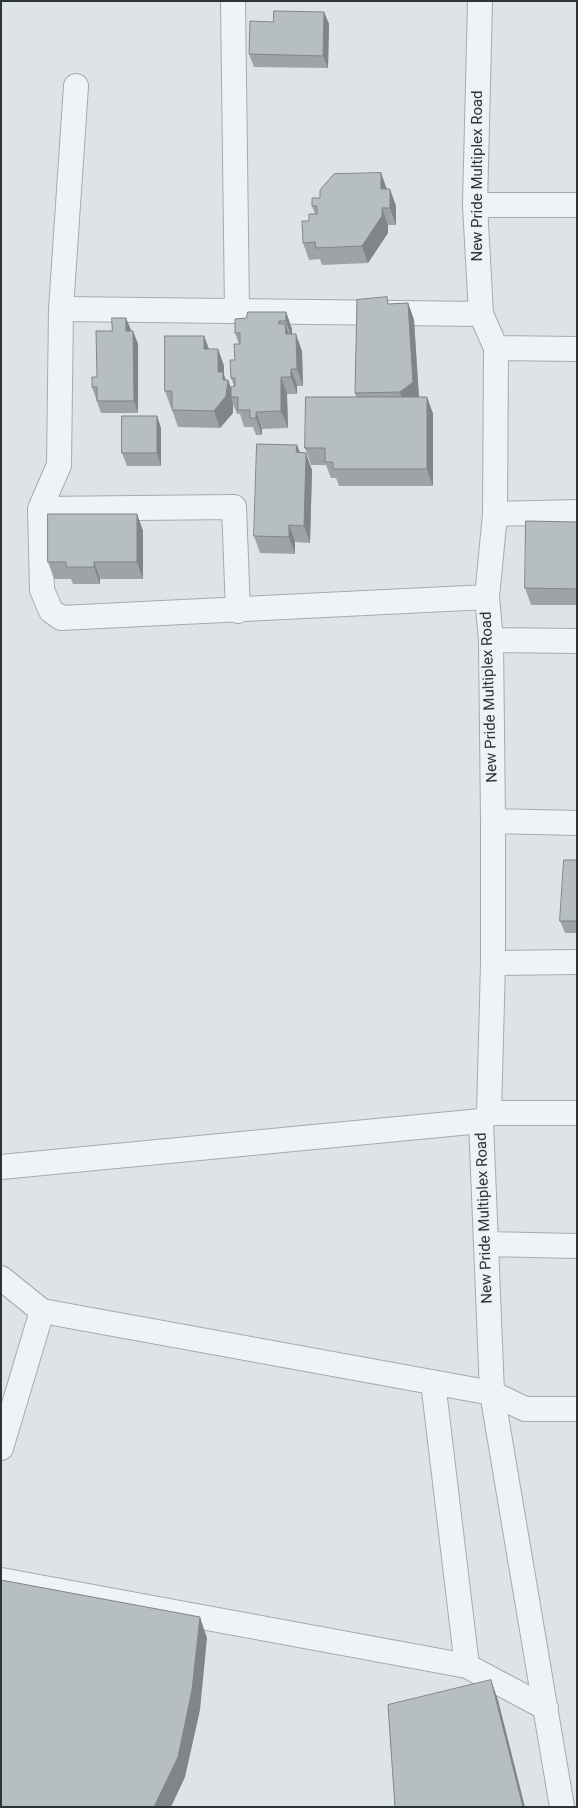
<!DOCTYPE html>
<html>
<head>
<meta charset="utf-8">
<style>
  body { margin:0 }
  #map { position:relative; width:578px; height:1808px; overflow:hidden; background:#dee3e6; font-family:Roboto,sans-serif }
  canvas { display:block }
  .frame { position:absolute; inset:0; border:2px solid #29343b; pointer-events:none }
</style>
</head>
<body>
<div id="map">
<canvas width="578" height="1808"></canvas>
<div class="frame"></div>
</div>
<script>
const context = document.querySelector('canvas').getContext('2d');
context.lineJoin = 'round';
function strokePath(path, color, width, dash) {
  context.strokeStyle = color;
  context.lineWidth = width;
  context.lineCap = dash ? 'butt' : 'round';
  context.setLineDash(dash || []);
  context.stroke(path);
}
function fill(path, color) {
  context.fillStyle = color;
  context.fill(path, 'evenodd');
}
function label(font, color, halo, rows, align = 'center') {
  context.font = font + ' Roboto,sans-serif';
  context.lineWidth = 4.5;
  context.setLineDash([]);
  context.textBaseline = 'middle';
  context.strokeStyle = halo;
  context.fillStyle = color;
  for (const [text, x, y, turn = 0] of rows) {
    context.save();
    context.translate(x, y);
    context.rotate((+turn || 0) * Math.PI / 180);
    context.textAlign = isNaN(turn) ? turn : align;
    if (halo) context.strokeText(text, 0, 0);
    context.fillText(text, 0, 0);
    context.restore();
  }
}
const street = new Path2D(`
  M233,1L237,311
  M480,1L475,205L481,314L496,348L495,514L487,597L491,640L493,821V963L489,1113L481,1121L492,1393L562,1807
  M475,205H577
  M61,309L76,86
  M481,314L61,309L59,465L40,509L42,590L51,611L61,618L487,597
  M496,348L577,349
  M40,509L234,507L238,611
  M495,514L577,512
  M491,640L577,641
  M493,821L577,823
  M493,963L577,962
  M489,1113H577
  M1,1167L481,1121
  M486,1244L577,1246
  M1,1278L42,1311L492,1393L525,1409H577
  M433,1382L467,1666
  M1,1448L42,1311
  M1,1580L467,1666L546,1708`);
strokePath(street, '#a4abaf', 26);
strokePath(street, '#f0f3f5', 24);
fill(new Path2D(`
  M324,12L329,24L328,68L254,67L249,54Z
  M381,173L387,189L396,206V225H388V233L368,263L322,265L320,259L309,260L303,243L309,221L315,214L312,206Z
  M408,303L414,320L419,397H427L433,414V486H339L336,478H331L326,465H311L305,448L356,397L355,393L389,304Z
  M286,312L292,329V334L302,351L303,386H297V394H287L288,428L262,429V435H256L253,427H244L240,414H237L233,404V413L220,428L178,427L172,410V408H171L165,391L204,336L209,349H218L224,366V375L226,380H228L231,388L234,386L231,378L239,344L235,333L246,318Z
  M131,330V331H133L138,344V413H101L92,387L97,377L112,331Z
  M157,416L161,428V466H127L122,453Z
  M297,445L300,452L312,470L310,543L295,542V554L260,553L254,536Z
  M137,514L143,531V579H100V584H73L71,579H54L48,562Z
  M577,522V605H531L525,588Z
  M577,860V933H565L560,921Z`), '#9da3a7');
fill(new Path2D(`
  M324,12L329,24L328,68L323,56Z
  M381,173L387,190L381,189Z
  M390,189L396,206V225L390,208Z
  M382,208L388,225V233L368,263L362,246Z
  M408,303L414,320L419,399L406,409L400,392Z
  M286,312L292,329V338L286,321Z
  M126,318L131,330V344L126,331Z
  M285,324L291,341L286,334Z
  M133,331L138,344V413L134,401Z
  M296,334L302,351L303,386L297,369Z
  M204,336L210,352L204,349Z
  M218,349L224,366V375L227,384L228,380L234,397H231L233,404V413L220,428L214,411L218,372Z
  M291,369L297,386V394L291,377Z
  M281,377L287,394L288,428L281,411Z
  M427,397L433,414V486L427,469Z
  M256,412L262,429V435L256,418Z
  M157,416L161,428V466L157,453Z
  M297,445L303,462L296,452Z
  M306,453L312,470L310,543L304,526Z
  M137,514L143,531V579L137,562Z
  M289,525L295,542V554L289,537Z
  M94,562L100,579V584L94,567Z
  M200,1617L207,1638L200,1710L185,1777L171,1807H154Z
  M491,1680L498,1700L525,1807H523Z`), '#7f8588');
const building = new Path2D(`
  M274,11L324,12L323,56L249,54L250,21L273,22Z
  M381,173V189H390V208H382V216L362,246L316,248L315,242L303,243L302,221H309V214H317V206H312V198H320V190L334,174Z
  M387,297L388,304L408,303L413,382L400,392L355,393L357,300Z
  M248,312H286V321H279V324H285L286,334H296L297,369H291V377H281V411L256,412V418H250V410H238V397H231V387L235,386V378H231L230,360H235L234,344H240V333H235V319L246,318Z
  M112,318H126V331H133L134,401H97V387H92V377H97L96,331H112Z
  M165,336H204V349H218V372H223V380H228L226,396L214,411L172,410V391H165Z
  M306,397H427V469H333V462H325V448H305Z
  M122,416H157V453H122Z
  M257,444L297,445L296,452L306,453L304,526L289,525V537L254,536Z
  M48,514H137V562H94V567H66V562H48Z
  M526,521L577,522V589L525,588Z
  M564,860H577V921H560Z
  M1,1580L200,1617L192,1690L178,1757L154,1807H1Z
  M491,1680L523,1807H395L388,1705Z`);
fill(building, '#b6bec2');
strokePath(building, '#7f8588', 1);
label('15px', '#29343b', '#edf2f4', [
  ["New Pride Multiplex Road",478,176,-90],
  ["New Pride Multiplex Road",490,697,-92],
  ["New Pride Multiplex Road",485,1218,-92]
]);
</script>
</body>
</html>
